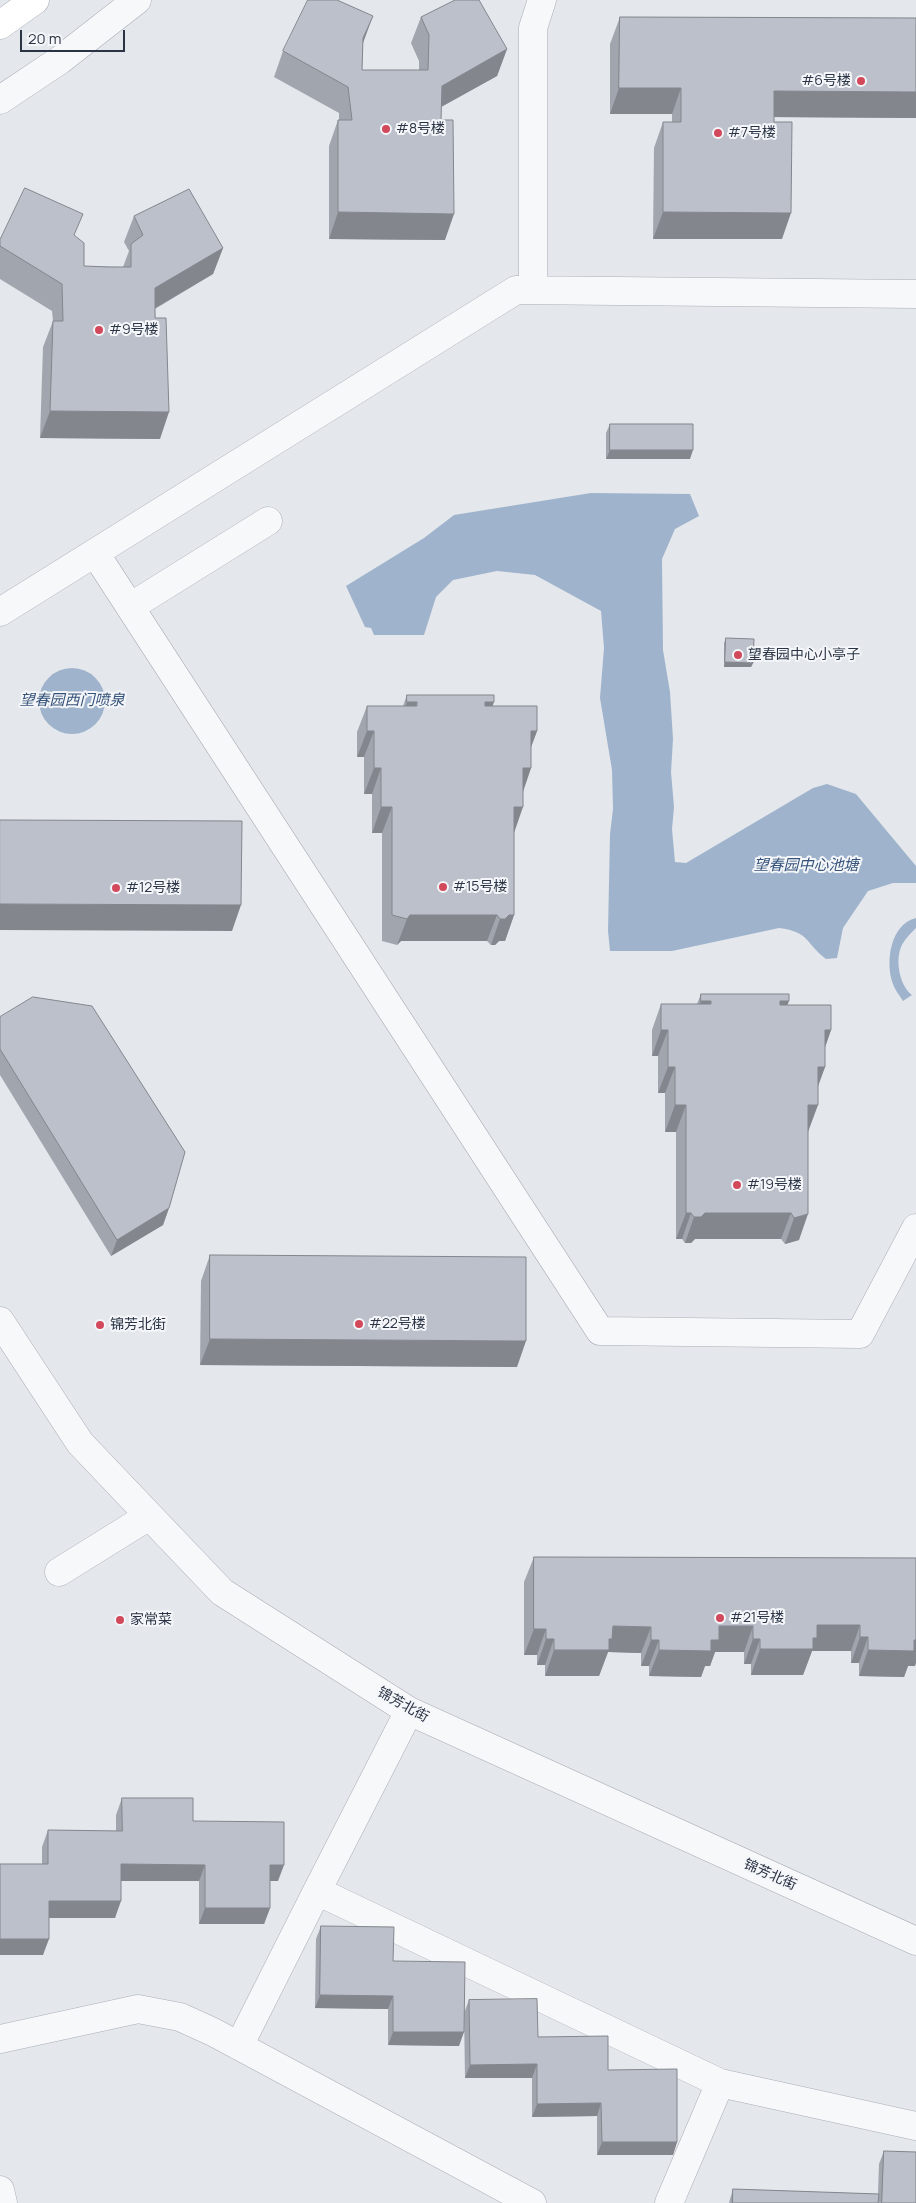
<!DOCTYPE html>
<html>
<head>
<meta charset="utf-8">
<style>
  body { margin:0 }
  #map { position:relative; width:916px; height:2203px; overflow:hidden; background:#e4e7ec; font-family:Manrope,sans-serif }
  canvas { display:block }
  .scale { position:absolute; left:20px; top:30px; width:105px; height:22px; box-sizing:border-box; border:2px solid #2b3445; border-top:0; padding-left:6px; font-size:15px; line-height:18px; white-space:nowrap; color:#2b3445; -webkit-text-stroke:4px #f4f6f9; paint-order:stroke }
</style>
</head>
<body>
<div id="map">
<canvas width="916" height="2203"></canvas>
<div class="scale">20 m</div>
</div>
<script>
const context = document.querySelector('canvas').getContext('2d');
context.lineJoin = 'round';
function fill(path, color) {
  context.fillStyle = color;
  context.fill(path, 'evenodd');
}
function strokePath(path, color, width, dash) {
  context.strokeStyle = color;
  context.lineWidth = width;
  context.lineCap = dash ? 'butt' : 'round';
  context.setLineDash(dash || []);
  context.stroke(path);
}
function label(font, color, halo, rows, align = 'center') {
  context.font = font + ' Manrope,"Noto Sans SC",sans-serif';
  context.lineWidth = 4;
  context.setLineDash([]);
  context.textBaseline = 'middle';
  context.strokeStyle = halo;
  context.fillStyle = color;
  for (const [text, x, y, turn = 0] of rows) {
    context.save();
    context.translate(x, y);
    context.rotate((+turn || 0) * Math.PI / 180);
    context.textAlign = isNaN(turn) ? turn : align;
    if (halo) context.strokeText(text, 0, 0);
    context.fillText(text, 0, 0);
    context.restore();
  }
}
fill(new Path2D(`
  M591,493L690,494L699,516L675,529L662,559L663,650L670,692L673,739L671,772L674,807L672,829L675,862L686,863L813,788L827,784L856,794L916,866V883H893L868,891L843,928L837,958L826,959C805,943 810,932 779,928L672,951H610L608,931L610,834L613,809L612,770L600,698L604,648L601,611L535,575L497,571L453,580L436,597L424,635H374L371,628L365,627L346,586L424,538L454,515Z
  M39 701a33 33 0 1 1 66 0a33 33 0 1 1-66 0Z
  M916,918V928C910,934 904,940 901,947C895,962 900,986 912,995L903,1001C900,996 895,990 893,984C885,963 890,924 916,918Z`), '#9fb4cc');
const minor = new Path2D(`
  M0,100L60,60L137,0
  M533,290V28L542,0
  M95,553L600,1331L860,1334L916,1228
  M130,607L268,521
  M0,612L516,290L916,294
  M0,1321L80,1443L222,1592L409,1711L916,1941
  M59,1572L149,1516
  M409,1711L317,1891L720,2083L669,2203
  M0,2039L138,2009L180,2017L213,2032L532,2203
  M239,2046L317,1891
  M720,2083L916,2126
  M0,2190L3,2203`);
const major = new Path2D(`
  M0,25L35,0`);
strokePath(minor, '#a9aeb7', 29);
strokePath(major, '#a3abb8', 29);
strokePath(minor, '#f7f8fa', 28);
strokePath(major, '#fff', 28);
fill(new Path2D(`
  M421,17L507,49L497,76L441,107V120L445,240L329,239V146L338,120H339V113L274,77L283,51L363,44L362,70H419V61L411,43Z
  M620,17L916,18V118L774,117L782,239H653L654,148L663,122H672V114H610V44Z
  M134,216L223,248L213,274L155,309L160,439L40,438L43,347L53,321L52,311L0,279V240L75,236L84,266L123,267L129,251L124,242Z
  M610,424L690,459H606V433Z
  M726,638L753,663L751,667H724V643Z
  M407,695L493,706L537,731L531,747V768L523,789L514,833V915L505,941H499L495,945H491L487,941H401L397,945L382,941V833H372V794H364V757H357V732L367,706H403Z
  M701,994L787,1005L831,1030L825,1047V1067L818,1087L808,1131L799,1240L785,1244L781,1239H695L691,1243H685L682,1239H676V1132H665V1093H658V1056H652V1030L661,1004H697Z
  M0,1017L169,1208L163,1225L111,1256L0,1075Z
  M210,1255L517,1367L200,1365L201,1281Z
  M534,1557L916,1558L915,1666H908L904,1677L859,1676V1663H851V1651H812L803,1675H751V1664H744V1652H715L710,1666H705L701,1677L649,1676V1666H641V1653L608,1652L599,1676H545V1665H537V1655H524V1582Z
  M122,1798L193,1821L278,1881H270V1908L264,1924H199V1881H121L115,1918H49L43,1955H0L42,1864V1847L48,1830L116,1831V1815Z
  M321,1926L393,1961L459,2046L388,2045V2009L315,2008L316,1939Z
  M469,2000L538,2037L608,2070L677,2142L673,2155H597V2116L532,2117V2078H465L464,2013Z
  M884,2151L916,2203H729L733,2189L878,2194L879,2164Z`), '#a1a5ae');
fill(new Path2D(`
  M373,16L363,43L353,64L363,38Z
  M507,49L497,76L432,112L442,86Z
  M619,88H681L672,114H610Z
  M774,91L916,92V118L765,117Z
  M338,212L454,214L445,240L329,239Z
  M663,212L791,213L782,239H653Z
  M223,248L213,274L145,314L155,288Z
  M50,411L169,412L160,439L40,438Z
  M610,450H693L690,459H606Z
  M725,662L753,663L751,667H724Z
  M407,702H417L407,728H397Z
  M485,702H494L485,728Z
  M367,731H374L364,757H357Z
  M531,731H537L527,758Z
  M374,768H381L372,794H364Z
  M523,768H531L522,795Z
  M381,807H392L382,833H372Z
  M514,807H523L514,833Z
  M0,904L241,905L232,931L0,930Z
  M410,915H497L487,941H401L397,945L407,919Z
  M509,915H514L505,941H499L495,945H491L500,919Z
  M701,1001H711L701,1027H691Z
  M780,1001H789L779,1027Z
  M661,1030H668L658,1056H652Z
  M825,1030H831L822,1056Z
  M668,1067H675L665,1093H658Z
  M818,1067H825L815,1093Z
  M675,1105H686L676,1132H665Z
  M808,1105H818L808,1132Z
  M169,1208L163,1225L111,1256L117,1240Z
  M686,1213H691L682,1239H676Z
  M705,1213H791L781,1239H695L691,1243H685L694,1217Z
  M808,1214L799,1240L785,1244L794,1218Z
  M210,1339L526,1341L517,1367L200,1365Z
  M817,1625H860L851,1651H812L803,1675H751L760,1649Z
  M613,1626L651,1627L641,1653L608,1652L599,1676H545L554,1650Z
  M719,1626H753L744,1652H715L710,1666H705L701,1677L649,1676L659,1650L711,1640Z
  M534,1629H546L537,1655H524Z
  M860,1637H868L859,1663H851Z
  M546,1639H554L545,1665H537Z
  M753,1639H760L751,1664H744Z
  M651,1640H659L649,1666H641Z
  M914,1640H916V1663L915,1666H908L904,1677L859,1676L868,1650Z
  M121,1864L205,1865L199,1881H115Z
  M270,1865H284L278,1881H264Z
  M49,1901H121L115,1918H43Z
  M205,1908H270L264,1924H199Z
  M0,1939H49L43,1955H0Z
  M320,1995L393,1996L388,2009L315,2008Z
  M393,2032H464L459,2046L388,2045Z
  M537,2064L532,2078H465L470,2065Z
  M601,2103L597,2116L532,2117L537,2104Z
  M602,2142H677L673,2155H597Z`), '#83868d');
const building = new Path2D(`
  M308,0H337L373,16L363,38L362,70H428L429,35L421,17L455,0H479L507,49L442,86L441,120H453L454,214L338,212V120H352L348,87L283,51Z
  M620,17L916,18V92L774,91V122H792L791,213L663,212V122H681V88H619Z
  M25,188L83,214L74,235L84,243V266L109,267H131V244L143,235L134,216L189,189L223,248L155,288V318H166L169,412L50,411L53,321H63L62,284L0,246V240Z
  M610,424H693V450H610Z
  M726,638L754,639L753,663L725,662Z
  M407,695H494V702H485V706H537V731H531V768H523V807H514V915H509L505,919H500L497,915H410L407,919L392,915V807H381V768H374V731H367V706H417V702H407Z
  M0,820L242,821L241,905L0,904Z
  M701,994H789V1001H780V1005H831V1030H825V1067H818V1105H808V1214L794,1218L791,1213H705L701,1217H694L691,1213H686V1105H675V1067H668V1030H661V1004H711V1001H701Z
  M33,997L92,1006L185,1152L169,1208L117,1240L0,1049V1017Z
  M210,1255L526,1257V1341L210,1339Z
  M534,1557L916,1558V1640H914V1651L868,1650V1637H860V1625H817V1638H813V1649H760V1639H753V1626H719V1640H711V1651L659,1650V1640H651V1627L613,1626L612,1639H609V1650H554V1639H546V1629H534Z
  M122,1798H193V1821L284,1822V1865H270V1908H205V1865L121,1864V1901H49V1939H0V1864H48V1830L122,1831Z
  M321,1926L394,1927L393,1961L465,1962L464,2032H393V1996L320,1995Z
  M537,1999L538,2037L608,2036V2070L677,2069V2142H602L601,2103L537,2104V2064L470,2065L469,2000Z
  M884,2151L916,2152V2203H882Z
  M733,2189L879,2194L878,2203H733Z`);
fill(building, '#bbc0ca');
strokePath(building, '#83868d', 1);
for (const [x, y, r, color] of [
  [861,81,5,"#d1495b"],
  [386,129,5,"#d1495b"],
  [718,133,5,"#d1495b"],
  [99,330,5,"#d1495b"],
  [738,655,5,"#d1495b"],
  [443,887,5,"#d1495b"],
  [116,888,5,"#d1495b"],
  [737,1185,5,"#d1495b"],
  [359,1324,5,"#d1495b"],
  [100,1325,5,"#d1495b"],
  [720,1618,5,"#d1495b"],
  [120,1620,5,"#d1495b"]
]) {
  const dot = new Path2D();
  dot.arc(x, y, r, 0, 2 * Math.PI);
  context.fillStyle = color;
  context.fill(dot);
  strokePath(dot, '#f4f6f9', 2);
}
label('14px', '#2b3445', '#f4f6f9', [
  ["#6号楼",851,81,"right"],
  ["#8号楼",396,129],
  ["#7号楼",728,133],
  ["#9号楼",109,330],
  ["望春园中心小亭子",748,655],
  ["#15号楼",453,887],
  ["#12号楼",126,888],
  ["#19号楼",747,1185],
  ["#22号楼",369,1324],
  ["锦芳北街",110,1325],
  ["#21号楼",730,1618],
  ["家常菜",130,1620]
], 'left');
label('14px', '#2b3445', '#f4f6f9', [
  ["锦芳北街",403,1705,29],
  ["锦芳北街",770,1875,24]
]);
label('italic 15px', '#34527a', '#f4f6f9', [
  ["望春园西门喷泉",72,701],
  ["望春园中心池塘",806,866]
]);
</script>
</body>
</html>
